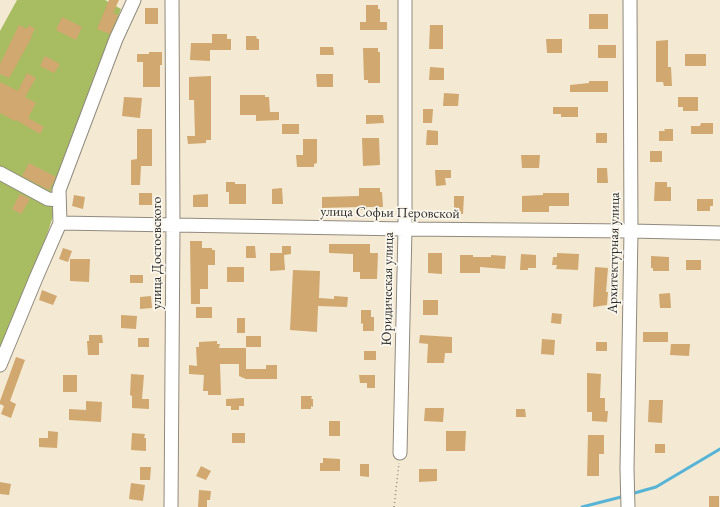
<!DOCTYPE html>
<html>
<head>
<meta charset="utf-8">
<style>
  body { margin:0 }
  canvas { display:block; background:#f4e9d2 }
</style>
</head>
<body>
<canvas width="720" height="507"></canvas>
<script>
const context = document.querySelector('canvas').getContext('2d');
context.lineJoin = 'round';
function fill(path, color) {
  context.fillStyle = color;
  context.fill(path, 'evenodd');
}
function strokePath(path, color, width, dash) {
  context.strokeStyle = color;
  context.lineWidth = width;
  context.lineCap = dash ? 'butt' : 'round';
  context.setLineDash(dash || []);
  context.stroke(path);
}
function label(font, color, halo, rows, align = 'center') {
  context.font = font + ' "EB Garamond",serif';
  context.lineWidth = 3.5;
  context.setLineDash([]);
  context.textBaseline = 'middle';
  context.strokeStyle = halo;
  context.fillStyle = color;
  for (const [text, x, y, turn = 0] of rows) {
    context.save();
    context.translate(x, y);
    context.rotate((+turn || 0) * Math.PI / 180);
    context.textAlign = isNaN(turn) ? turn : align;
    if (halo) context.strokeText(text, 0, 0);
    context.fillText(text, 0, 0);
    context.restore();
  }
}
fill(new Path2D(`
  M17,0H105L121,9L51,192L53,216L38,262L0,351V31Z`), '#a8bc61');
strokePath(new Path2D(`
  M631,494L656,487L720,449
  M582,507L625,496`), '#58b4d6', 3);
fill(new Path2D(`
  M109,0H119L113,13L118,15L110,34L97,29Z
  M366,5H378V9H380V22H387V30H360V22H366Z
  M145,8H158V24H145Z
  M589,14H608V29H589Z
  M62,17L82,27L76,40L56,30Z
  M19,25L27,29L29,25L35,29L31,36L32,37L9,78L0,74V64Z
  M430,25H443V49H429Z
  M212,34H227V39H231V50H210V61L190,60L191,43H212Z
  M246,36H256L257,39H259V50H246Z
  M546,39H562V53H547Z
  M668,40V67H671L672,86H664L663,82H656V41Z
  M598,45H616V58H598Z
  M320,47H333L334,55H320Z
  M363,48H378V52H380V83H368V80H364Z
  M149,52H162V65H160V87H143V62H137V54H149Z
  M685,54H706V66H685Z
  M45,56L60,64L54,73L40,66Z
  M430,67L444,68V80H429Z
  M27,73L36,78L25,97L36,103L28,118L44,127L40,134L16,120L15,121L0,113V82L18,91Z
  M316,74H333V87H317Z
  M211,76V140H206V143L188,144L187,136H195L194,100H189V77Z
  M589,81H608V92H570V85L589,83Z
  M444,93L459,94L458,106H443Z
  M240,95H265V97H269L270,112H279V120L256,121V115H240Z
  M124,97L142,98L140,118L122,116Z
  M678,97H698V111H683V107H678Z
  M553,107H578V117H561V114H553Z
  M423,109H433L432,123H423Z
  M366,115H383L384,123L366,124Z
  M701,123H713V134H691V126H700Z
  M282,124H299V134H282Z
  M137,129H152V166H141L140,185H131V160L137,159Z
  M664,129H673V141H659V131H665Z
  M427,130L438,131V145H426Z
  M596,133H607V143H596Z
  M362,138H379L380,165L363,166Z
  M303,139H317V163L314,164V167H297L296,155H303Z
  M650,151H662V162H650Z
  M521,155H540L539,168H522Z
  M29,163L56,177L49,190L22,176Z
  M597,168H607L608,183H597Z
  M435,170H451V178H445L446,185L436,186Z
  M226,182H235V184H246V204H229V192H226Z
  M655,182H667V187H671V201H654Z
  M282,188L283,204H272V189Z
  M359,188H380V192H382L383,207H367V210H359V207L322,208V197L359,196Z
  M139,193H152V205H139Z
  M543,193H569V206H549V212H522V196L543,195Z
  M20,194L30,199L21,214L12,209Z
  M208,194V207H193V195Z
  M74,195L85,197L83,209L72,206Z
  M454,196H464L463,214H454Z
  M697,199H713V206H710V211H697Z
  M190,241H202V248H212V250H215V265H208V289H200V304H191Z
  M329,244H370V253H378L377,279H360V272H353V254L329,253Z
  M246,246H255L256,258H246Z
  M282,246H291V254L284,255L285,270L270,271V253H282Z
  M63,248L72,251L68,262L59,259Z
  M428,253H442V274L428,273Z
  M557,253L579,254L578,270L556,269L557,265H552L553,257H557Z
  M521,254L536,255V268H528V270H520Z
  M460,255H473V257H491V255L506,256L505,269L480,267V273H460Z
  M651,256L669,257V271H653V268H651Z
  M70,259H90L89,282L70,281Z
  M686,260H701V270H686Z
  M227,267H244V282H227Z
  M595,267L608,268L606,292H608L607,305L593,307Z
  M293,270L320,271L319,298L334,299V296L348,297L347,307L318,306L317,332L290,330Z
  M130,275H143V283H130Z
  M42,290L57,296L53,305L39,300Z
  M670,293L671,308H660L659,294Z
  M151,296L152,308L140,309V297Z
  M423,300H438V315H423Z
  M196,307H212V318H196Z
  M361,310H371V317H374V331H363V323L361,324Z
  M552,313L562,314L561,324L551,323Z
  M121,315L137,316L136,329L121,328Z
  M237,318H245V333H237Z
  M643,332H668V342H643Z
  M89,335H102L103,343H99V355H88L87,341H89Z
  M420,335L452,337V353H445L444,363H427L428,344L419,343Z
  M246,336H261V347H246Z
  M138,338H149V347H138Z
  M542,339L555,340L554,355L541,354Z
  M217,341V344H220L219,348H246V369H266V365H277V379H246L239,376V364H220L221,395H208V391H203L204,375L189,374V365L197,366L196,347H199V342Z
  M596,342H607V351H596Z
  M671,344H690L689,356L670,355Z
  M364,351H376V360H364Z
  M16,357L25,360L10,401L16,404L11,418L1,414L4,406L0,404V401Z
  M587,373L601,374L600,398H605V411H608L607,422L592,421V412H587Z
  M131,374L144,375L142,399H149V409L132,408V396L130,395Z
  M63,375H77V392H63Z
  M359,375H375V388H367V383H360Z
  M301,396H312L311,399H313V407L311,406V409H301Z
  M244,398V406H239V410H231V406H226V399Z
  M649,400H663L662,423L648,422Z
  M86,401L102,402L101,422L69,420V409L86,410Z
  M425,408H444L443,422L424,421Z
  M516,409H525L526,417H516Z
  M329,421H340V436H329Z
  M48,431L58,432L57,448L39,447V438H48Z
  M446,431H466L465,451H446Z
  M132,433L145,434L144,438H146V451L131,450Z
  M232,433H245V443H232Z
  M588,435H604V454H599V476H587Z
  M655,444H665V453H655Z
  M323,458L340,459V471H320V463H323Z
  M360,464H369V477L360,476Z
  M201,466L211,471L206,480L196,476Z
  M140,467H151L150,480H140Z
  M419,469H437V481L419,482Z
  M0,482L11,484L9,495L0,494Z
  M131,483L145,485L143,501L129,499Z
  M199,490L211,491L210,500H207V507H198Z
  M709,496H719V507H709Z`), '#d1a870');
const minor = new Path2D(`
  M0,173L48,199L59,200
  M60,223L405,229L631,231L720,233
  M0,365L36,278L60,223L59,190L116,39L134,0
  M400,453L405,229V0
  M171,507L173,225L172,0
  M628,507L627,469L631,231L630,0`);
strokePath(minor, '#908a7e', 15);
strokePath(new Path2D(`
  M394,507L399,463`), '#908a7e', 1.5, [1, 3]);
strokePath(minor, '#fff', 13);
label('14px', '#2b2b2b', '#fbf7ec', [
  ["улица Софьи Перовской",390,213,1],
  ["улица Достоевского",157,253,-90],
  ["Архитектурная улица",614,253,-89],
  ["Юридическая улица",388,289,-89]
]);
</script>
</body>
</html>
